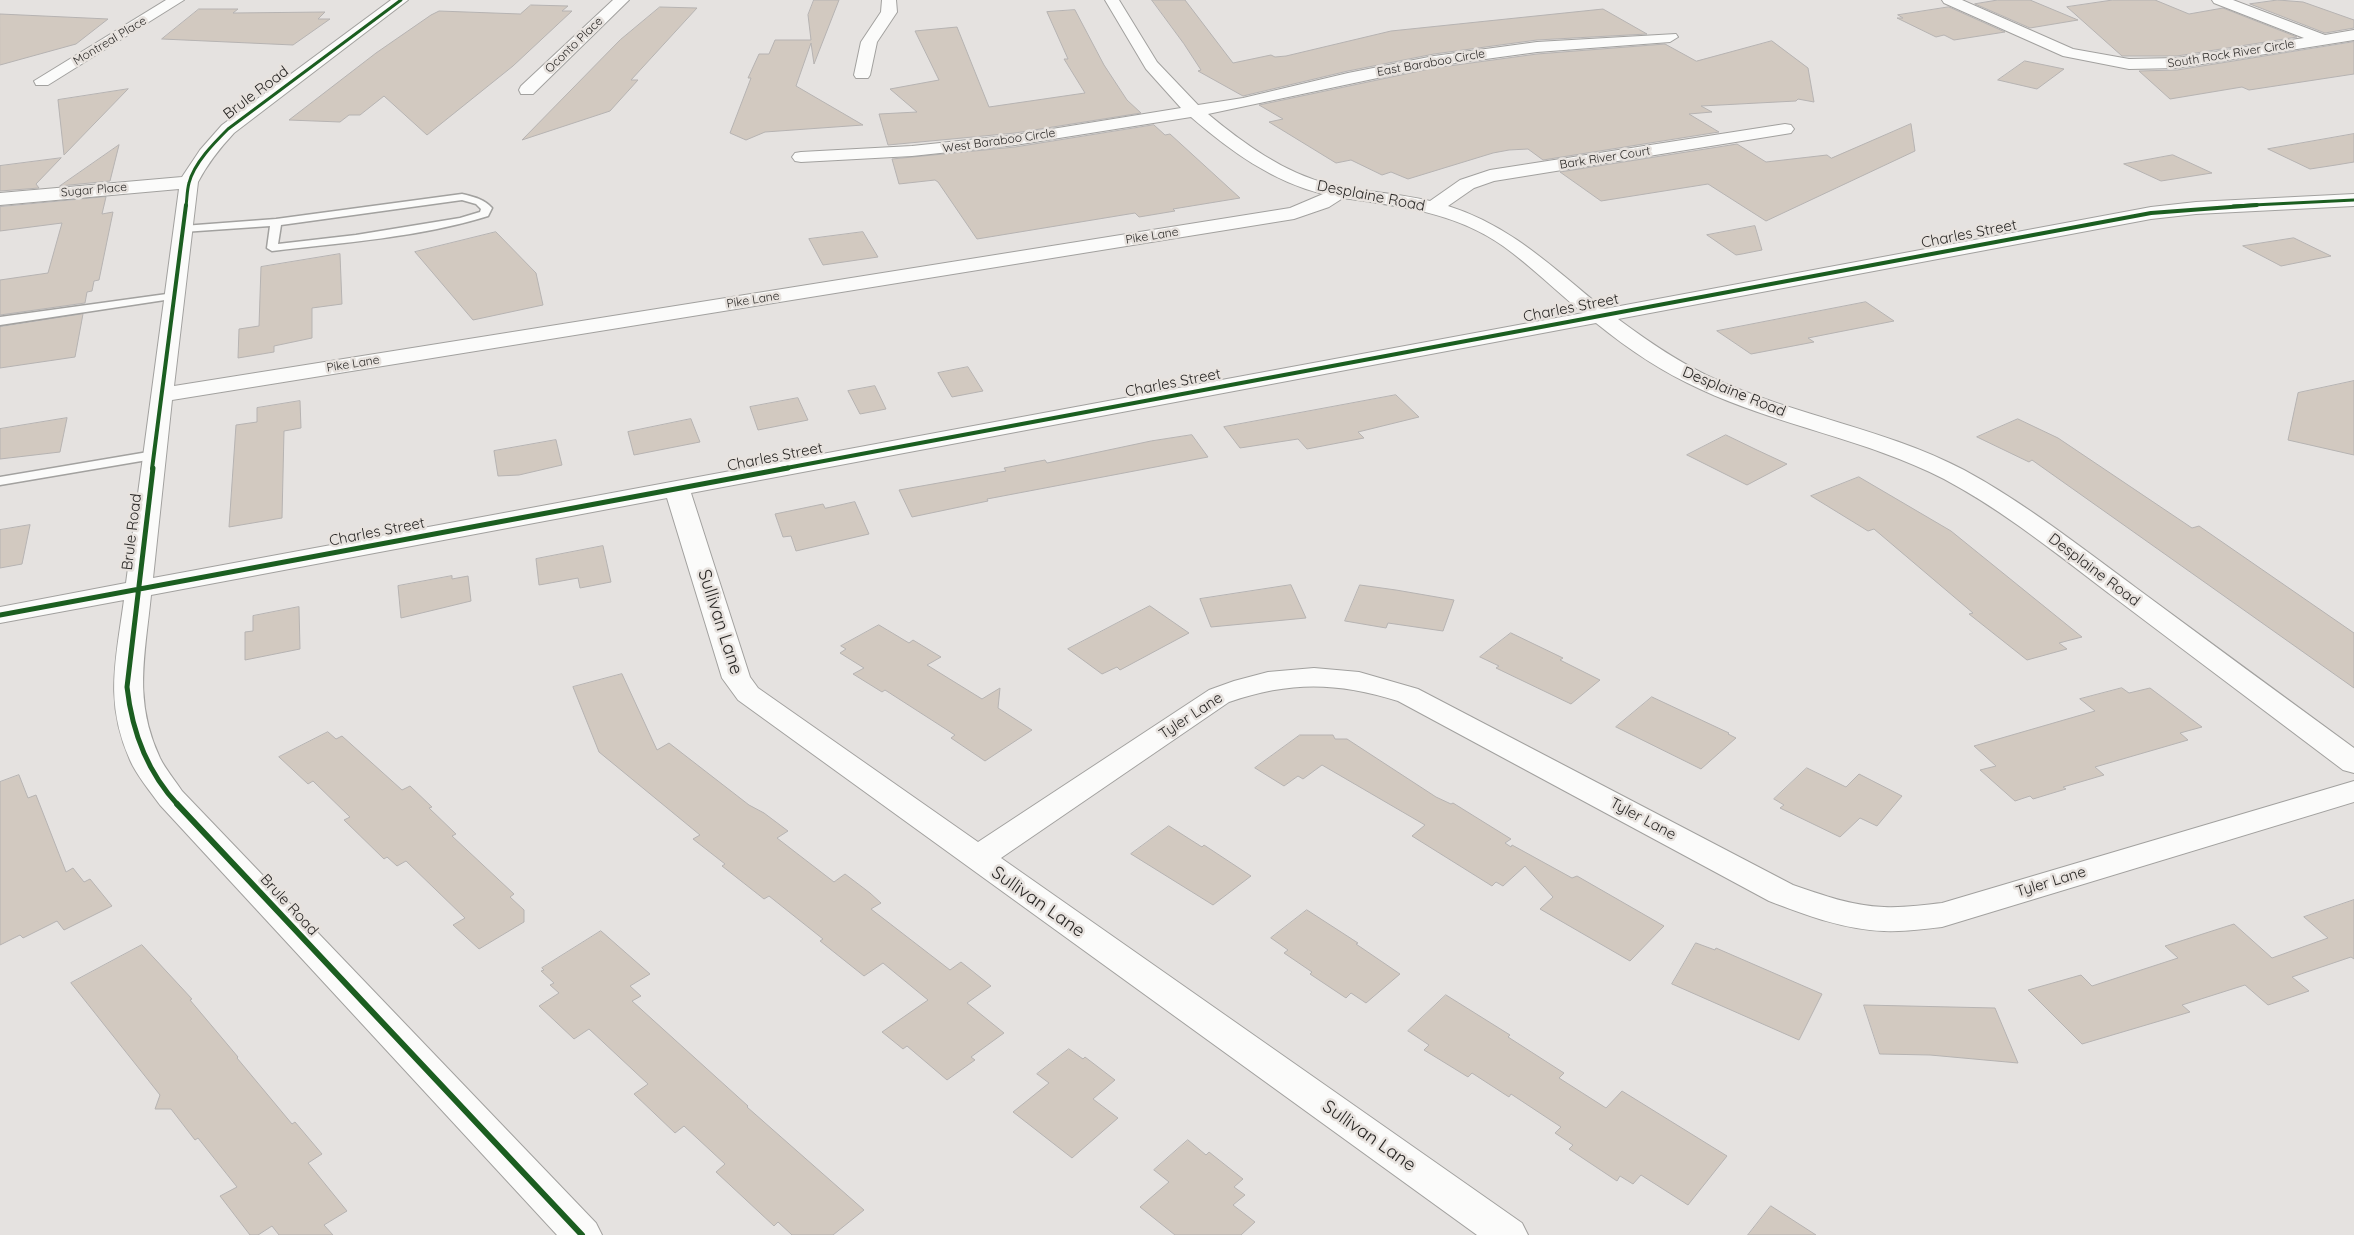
<!DOCTYPE html>
<html>
<head>
<meta charset="utf-8">
<style>
  body { margin:0 }
  canvas { display:block; background:#e5e2e0 }
</style>
</head>
<body>
<canvas width="2354" height="1235"></canvas>
<script>
const context = document.querySelector('canvas').getContext('2d');
context.lineJoin = 'round';
function fill(path, color) {
  context.fillStyle = color;
  context.fill(path, 'evenodd');
}
function strokePath(path, color, width, dash) {
  context.strokeStyle = color;
  context.lineWidth = width;
  context.lineCap = dash ? 'butt' : 'round';
  context.setLineDash(dash || []);
  context.stroke(path);
}
function label(font, color, halo, rows, align = 'center') {
  context.font = font + ' Quicksand,sans-serif';
  context.lineWidth = 5;
  context.setLineDash([]);
  context.textBaseline = 'middle';
  context.strokeStyle = halo;
  context.fillStyle = color;
  for (const [text, x, y, turn = 0] of rows) {
    context.save();
    context.translate(x, y);
    context.rotate((+turn || 0) * Math.PI / 180);
    context.textAlign = isNaN(turn) ? turn : align;
    if (halo) context.strokeText(text, 0, 0);
    context.fillText(text, 0, 0);
    context.restore();
  }
}
const building = new Path2D(`
  M814,0H839L814,64L811,43L796,86L863,125L765,132L746,140L730,133L751,78H748L759,54H769L775,40H811L808,15Z
  M1152,0H1185L1233,63L1271,55L1275,57L1286,56L1391,31L1603,9L1647,34L1537,40L1434,54L1348,71L1243,96L1198,71L1201,70L1184,44Z
  M1998,0H2030L2078,20L2030,28L1975,4Z
  M2113,0H2155L2189,14L2223,8L2297,37L2177,56H2122L2067,7Z
  M2278,0L2303,2L2354,20V28L2325,33L2250,4Z
  M531,5L568,6L562,11H572L513,66L427,135L384,96L360,115H349L340,122L289,120L376,53L431,15L439,11L520,14Z
  M660,7L697,8L631,80H638L610,111L522,140L620,40Z
  M1949,7L2005,32L1954,40L1944,35L1936,37L1897,18H1903L1898,15Z
  M199,9H238L233,13L325,12L318,19H330L293,45L162,39Z
  M1075,10L1104,65L1127,100L1141,113L1015,133L888,145L879,114L917,112L890,89L939,80L915,31L957,27L989,107L1085,93L1064,59H1068L1047,12Z
  M0,14L108,19L76,44L0,65Z
  M1772,41L1808,68L1814,102L1798,99L1796,101L1701,106L1712,112L1689,114L1719,132L1543,160L1528,149L1509,150L1493,153L1408,179L1391,172L1382,175L1351,160L1336,163L1269,122L1283,119L1259,105L1434,68L1537,54L1665,44L1696,61Z
  M2354,42V74L2249,90L2242,87L2170,99L2139,71L2177,70Z
  M2025,61L2064,69L2037,89L1998,80Z
  M128,89L64,155L58,100Z
  M1911,124L1915,151L1766,221L1708,184L1601,201L1560,172L1737,144L1766,162L1827,155L1831,158Z
  M1154,125L1165,135L1170,134L1240,198L1173,209L1175,211L1139,217L1135,213L977,239L938,182L935,180L899,184L892,159L1015,147Z
  M2354,134V162L2336,165L2310,169L2268,149Z
  M119,145L110,181L60,186Z
  M2173,155L2212,173L2161,181L2124,164Z
  M61,158L36,184L39,188L0,191V166Z
  M106,197L102,214L113,212L99,280L94,281L92,291L87,292L85,303L0,315V280L48,273L62,223L0,231V207Z
  M1755,226L1762,250L1742,254L1736,255L1707,235Z
  M496,232L536,273L543,305L473,320L415,252Z
  M863,232L878,257L823,265L809,239Z
  M2294,238L2331,256L2281,266L2243,246Z
  M340,254L342,304L312,308V338L274,346V352L238,358L239,329L259,326L261,267Z
  M1866,302L1894,321L1808,338L1814,342L1751,354L1717,331Z
  M83,314L75,357L0,368V327Z
  M968,367L983,391L952,397L938,373Z
  M2354,381V455L2288,440L2298,393Z
  M875,386L886,409L860,414L848,391Z
  M1396,395L1419,417L1358,432L1364,438L1307,449L1298,439L1240,448L1224,427Z
  M798,398L808,420L758,430L750,407Z
  M300,401L301,428L284,431L282,518L229,527L236,425L257,422V408Z
  M67,418L60,452L0,459V429Z
  M691,419L700,442L634,455L628,432Z
  M2018,419L2058,438L2192,528L2199,526L2354,633V688L2032,460L2029,462L1977,437Z
  M1192,435L1208,457L987,499L988,501L912,517L899,490L1006,471L1004,468L1045,460L1047,463L1151,441Z
  M1726,435L1757,450L1787,464L1747,485L1687,455Z
  M556,440L562,465L519,475L498,476L494,451Z
  M1859,477L1951,531L2082,637L2059,643L2067,649L2027,660L1969,614L1973,613L1874,529L1868,531L1811,496Z
  M855,502L869,534L796,551L791,536L783,537L775,514L823,504L825,508Z
  M30,525L22,564L0,568V530Z
  M603,546L611,582L580,588L578,578L539,585L536,559Z
  M452,576V579L468,576L471,601L401,618L398,586Z
  M1291,585L1306,618L1211,627L1200,599Z
  M1360,585L1396,590L1454,600L1443,631L1388,623L1386,628L1345,621Z
  M1150,606L1189,633L1120,670L1117,667L1102,674L1068,649Z
  M299,607L300,649L245,660V632L253,631V616Z
  M879,625L909,643L913,640L941,657L927,665L982,699L1000,688L998,708L1032,730L985,761L951,738L955,735L885,690L882,692L853,674L864,668L840,653L846,649L841,646Z
  M1511,633L1563,658L1560,660L1600,680L1571,704L1496,668L1499,666L1480,657Z
  M622,674L657,750L669,743L749,805L764,813L788,831L777,838L834,882L845,874L870,893L881,903L871,909L950,970L961,962L991,986L967,1003L1004,1033L971,1057L975,1060L947,1080L907,1046L903,1049L882,1032L928,1000L883,963L864,976L820,941L823,939L769,896L764,899L722,866L725,864L693,839L700,835L599,752L573,687Z
  M2122,688L2129,693L2150,688L2202,727L2180,733L2188,740L2095,767L2104,775L2063,787L2066,789L2033,799L2030,796L2015,801L1980,770L1996,766L1974,746L2095,711L2080,699Z
  M1652,697L1729,733L1728,734L1736,738L1701,769L1616,727Z
  M328,732L336,739L342,736L402,790L410,786L432,807L429,808L456,834L452,836L514,894L510,897L524,910V922L479,949L453,925L465,918L406,861L397,866L387,857L384,859L344,820L350,817L313,781L308,784L279,757Z
  M1300,735H1333L1335,739H1347L1436,797L1451,804L1453,803L1511,839L1505,843L1511,847L1512,845L1572,878L1577,876L1664,926L1630,961L1540,909L1553,897L1525,866L1503,886L1496,882L1492,886L1412,836L1425,825L1322,765L1303,779L1298,776L1284,786L1255,768Z
  M1807,768L1846,787L1859,774L1902,796L1877,826L1860,818L1840,837L1780,808L1784,805L1774,799Z
  M19,775L28,798L36,795L66,872L73,868L84,882L90,879L112,906L64,930L57,921L23,938L20,935L0,945V782Z
  M1169,826L1202,847L1204,845L1251,876L1213,905L1131,854Z
  M2354,900V959L2351,957L2292,977L2309,991L2268,1005L2245,985L2182,1005L2190,1012L2082,1044L2028,990L2081,975L2092,986L2178,958L2165,946L2234,924L2272,958L2328,938L2304,917Z
  M1307,910L1358,943L1356,944L1400,974L1366,1003L1351,993L1346,998L1310,974L1312,972L1284,953L1288,950L1271,938Z
  M601,931L650,974L630,986L641,996L632,1001L748,1106L747,1107L864,1210L833,1235H792L778,1222L774,1226L716,1172L725,1164L684,1126L675,1133L634,1094L648,1084L589,1029L574,1039L539,1006L559,993L550,985L554,983L541,971L544,970L542,968Z
  M1696,943L1715,950L1716,948L1822,994L1799,1040L1672,984Z
  M142,945L192,999L190,1000L238,1057L237,1058L292,1124L295,1122L322,1154L308,1163L347,1211L324,1225L333,1235H279L272,1226L258,1235H250L220,1196L237,1187L198,1138L195,1140L171,1109H155L160,1095L71,983Z
  M1446,995L1510,1035L1508,1037L1564,1073L1559,1078L1606,1108L1622,1091L1727,1156L1688,1205L1641,1175L1633,1184L1620,1176L1617,1181L1569,1149L1573,1145L1555,1133L1561,1127L1511,1094L1509,1097L1472,1073L1468,1077L1424,1050L1429,1045L1408,1031Z
  M1864,1005L1995,1008L2018,1063L1930,1055L1880,1054Z
  M1069,1049L1083,1059L1085,1057L1115,1080L1093,1099L1118,1118L1072,1158L1013,1112L1049,1083L1037,1074Z
  M1188,1140L1206,1155L1209,1152L1243,1179L1234,1187L1245,1195L1233,1205L1255,1222L1241,1235H1175L1140,1207L1169,1182L1154,1170Z
  M1771,1206L1816,1235H1748Z`);
fill(building, '#d2c9c0');
strokePath(building, '#b6b3b2', 1);
const lane = new Path2D(`
  M462,194C474,197 484,199 492,208L488,216C421,237 342,243 272,251L267,248L270,226L183,232L178,229L183,226L276,219ZM462,200L476,204L481,209L480,212L460,218L356,235L278,244L281,225Z
  M174,293L180,296L178,298L0,325V317Z
  M154,451L161,455L159,458L0,485V477Z`);
const street = new Path2D(`
  M166,0H184L48,85H36L34,81Z
  M391,0H408L234,133C220,148 208,163 198,182L174,386L1290,208L1323,194C1273,182 1229,150 1191,117L1015,145L912,156L801,162L795,161L792,157L795,153L801,152L912,146L1015,135L1181,108L1146,69L1105,0H1119L1157,62L1198,105L1243,98L1348,73L1434,56L1537,42L1676,34L1678,37L1670,42L1537,52L1434,66L1208,114C1243,143 1284,173 1329,184C1362,192 1397,193 1430,201L1460,180L1490,170L1785,124L1791,125L1794,129L1791,133L1785,134L1494,181L1474,188L1448,206C1512,226 1554,269 1604,309L2151,207L2196,202L2354,194V206L2196,214L2151,219L1618,319C1649,342 1681,364 1717,380C1797,416 1886,429 1964,470C2025,503 2079,546 2135,587C2208,641 2281,695 2354,748V773L2343,770C2266,712 2188,653 2111,595C2057,554 2004,511 1944,479C1866,439 1779,426 1700,389C1662,372 1628,349 1596,323L691,493L750,677L758,688L978,842L1209,690L1234,681L1268,672L1314,668L1359,672L1418,689L1793,885C1822,895 1852,906 1884,907C1903,908 1922,905 1942,903L2354,781V802L1942,927C1923,929 1904,932 1884,931C1845,930 1806,915 1769,901L1398,701C1337,682 1290,681 1229,702L1001,858L1522,1223L1528,1235H1477L738,700L722,678L667,498L151,595C145,656 133,700 160,758C166,770 175,780 182,791L596,1223L602,1235H557L160,805C150,791 137,776 130,760C104,701 116,660 124,600L0,623V607L126,583L179,189L0,205V193L182,177L200,150L222,125ZM1343,198C1399,206 1455,212 1503,246C1531,266 1556,291 1583,313L153,578L172,400L1294,219L1329,207Z
  M613,0H629L533,94H521L519,90L521,86Z
  M882,0H896L897,12L877,42L870,75L868,78H856L854,75L861,42L881,12Z
  M1942,0H1962L2073,49L2129,59L2177,58L2304,38L2214,3L2212,0H2233L2325,35L2354,30V40L2177,68L2129,69L2063,56L1944,3Z`);
strokePath(lane, '#a2a19f', 3);
strokePath(street, '#a2a19f', 2);
fill(lane, '#fbfbfa');
fill(street, '#fbfbfa');
strokePath(new Path2D(`
  M186,206C187,199 187,190 189,183C194,163 214,143 228,129L401,0
  M2233,206L2354,200`), '#1b5e20', 3);
strokePath(new Path2D(`
  M152,469L186,205
  M781,469L2151,213L2257,205`), '#1b5e20', 4);
strokePath(new Path2D(`
  M153,468L127,687C132,732 147,772 178,805
  M0,615L788,468`), '#1b5e20', 5);
strokePath(new Path2D(`
  M177,804L582,1235`), '#1b5e20', 6);
label('12px', '#292725', '#e7e2de', [
  ["Montreal Place",110,41,-31],
  ["Oconto Place",574,45,-44],
  ["South Rock River Circle",2231,54,-9],
  ["East Baraboo Circle",1431,63,-10],
  ["West Baraboo Circle",999,141,-8],
  ["Bark River Court",1605,158,-9],
  ["Sugar Place",94,190,-5],
  ["Pike Lane",1152,236,-9],
  ["Pike Lane",753,300,-9],
  ["Pike Lane",353,364,-9]
]);
label('15px', '#292725', '#e7e2de', [
  ["Brule Road",256,93,-37],
  ["Desplaine Road",1371,196,11],
  ["Charles Street",1969,234,-11],
  ["Charles Street",1571,308,-11],
  ["Charles Street",1173,383,-11],
  ["Desplaine Road",1734,392,22],
  ["Charles Street",775,457,-11],
  ["Brule Road",132,532,-83],
  ["Charles Street",377,532,-11],
  ["Desplaine Road",2094,570,37],
  ["Tyler Lane",1191,716,-33],
  ["Tyler Lane",1643,819,28],
  ["Tyler Lane",2051,882,-17],
  ["Brule Road",289,905,47]
]);
label('18px', '#292725', '#e7e2de', [
  ["Sullivan Lane",720,622,72],
  ["Sullivan Lane",1038,902,35],
  ["Sullivan Lane",1369,1136,35]
]);
</script>
</body>
</html>
